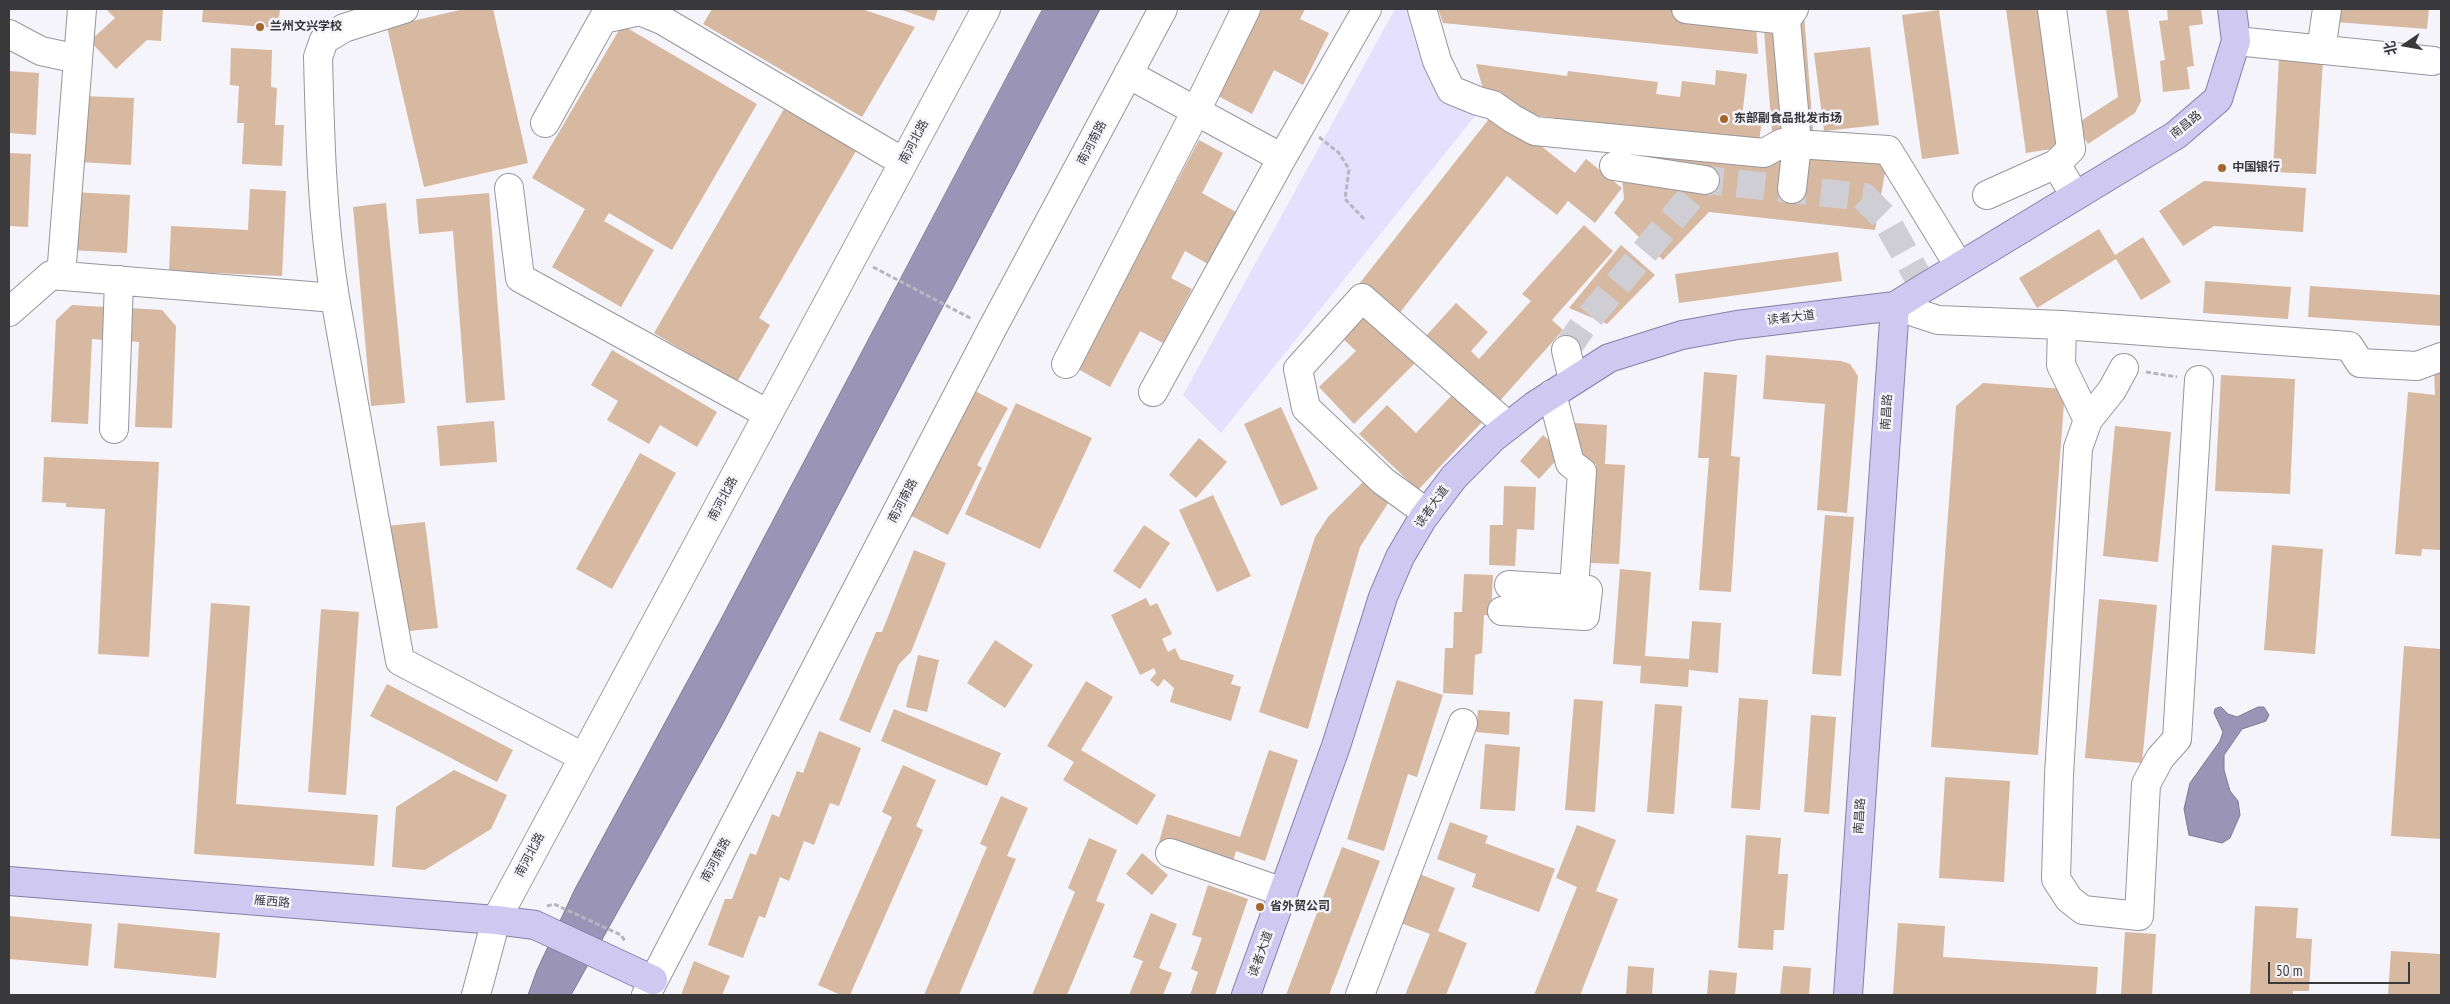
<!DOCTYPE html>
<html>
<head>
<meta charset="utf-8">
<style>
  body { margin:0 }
  #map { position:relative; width:2450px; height:1004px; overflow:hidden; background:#f5f4fb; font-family:"PT Sans Narrow","Noto Sans SC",sans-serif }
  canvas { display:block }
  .frame { position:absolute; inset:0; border:10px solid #39383b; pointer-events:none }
  .north { position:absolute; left:2380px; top:20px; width:50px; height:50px; -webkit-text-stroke:4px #f5f4fb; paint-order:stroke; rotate:258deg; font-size:14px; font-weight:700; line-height:20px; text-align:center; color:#39383b }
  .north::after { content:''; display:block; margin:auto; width:18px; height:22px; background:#39383b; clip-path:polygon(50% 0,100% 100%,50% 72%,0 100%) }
  .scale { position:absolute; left:2268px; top:962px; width:142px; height:22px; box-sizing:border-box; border:2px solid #39383b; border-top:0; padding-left:6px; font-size:15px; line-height:18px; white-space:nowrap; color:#39383b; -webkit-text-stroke:4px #f5f4fb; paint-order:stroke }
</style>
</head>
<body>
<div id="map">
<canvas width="2450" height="1004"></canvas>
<div class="frame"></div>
<div class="north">北</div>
<div class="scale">50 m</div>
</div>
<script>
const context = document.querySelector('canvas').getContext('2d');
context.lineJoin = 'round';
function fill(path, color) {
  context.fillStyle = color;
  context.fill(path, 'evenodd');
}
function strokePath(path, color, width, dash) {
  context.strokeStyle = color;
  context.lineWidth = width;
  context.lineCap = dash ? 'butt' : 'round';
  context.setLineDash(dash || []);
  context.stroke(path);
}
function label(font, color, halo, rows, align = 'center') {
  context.font = font + ' "PT Sans Narrow","Noto Sans SC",sans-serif';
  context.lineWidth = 5;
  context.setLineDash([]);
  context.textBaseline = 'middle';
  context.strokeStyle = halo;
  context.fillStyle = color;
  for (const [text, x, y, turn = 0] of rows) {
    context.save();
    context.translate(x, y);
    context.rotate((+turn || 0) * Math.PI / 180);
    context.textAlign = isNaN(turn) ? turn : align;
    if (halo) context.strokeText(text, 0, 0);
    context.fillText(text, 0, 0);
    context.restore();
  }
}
fill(new Path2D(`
  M1395,9H1413L1479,111L1221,433L1183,395Z`), '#e4e0fe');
const water = new Path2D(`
  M1043,9H1100L723,723L571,995H528L537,970L575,889L719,623Z
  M2221,707L2228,714L2237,717L2258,707H2264L2269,715L2266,721L2242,729L2224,755V770L2230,791L2238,801L2240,815L2230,838L2222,843L2189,835L2184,809L2190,783L2220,741L2223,732L2214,713L2215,709Z`);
fill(water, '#9a95b7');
strokePath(water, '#7d7992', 1);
fill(new Path2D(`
  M106,9H163L161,41L147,40L116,69L90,41L115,18Z
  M203,9H280L278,28L202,22Z
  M464,9H493L528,163L424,187L387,27Z
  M712,9H862L915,27L862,117L703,24Z
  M899,9H938L934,21Z
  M1262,9H1305L1300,19L1329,33L1303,85L1274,70L1252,114L1218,96Z
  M1438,9H1755L1758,54L1443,23Z
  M2006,9H2045L2064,147L2026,153Z
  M2106,9H2128L2141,101L2135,113L2088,144L2076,124L2118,97Z
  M2167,9H2201L2203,24L2189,26L2194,66L2187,67L2190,89L2163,92L2160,61L2165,60L2159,21L2168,20Z
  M2336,9H2429L2427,29L2335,22Z
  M1939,10L1959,154L1922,159L1902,15Z
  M1804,14L1813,130L1772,133L1763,17Z
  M622,25L757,104L672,250L609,213L604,221L654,250L621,307L552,267L585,209L532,178Z
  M1870,47L1879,125L1824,131L1814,53Z
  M231,48L272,50L271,87L277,88L275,125H284L282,166L242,164L244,123H237L239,86L230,85Z
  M2279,57L2323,60L2316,174L2273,172Z
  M1476,64L1567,76L1568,71L1658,82L1656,94L1680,97L1682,81L1715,85L1716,70L1747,74L1742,117L1762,119L1759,143L1508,112L1501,92L1485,96Z
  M9,71L39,73L36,135L9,133Z
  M83,96L134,98L131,165L80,162Z
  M784,109L856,151L759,318L770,325L737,382L654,333Z
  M1496,110L1575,173L1586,159L1622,188L1595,223L1568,201L1557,215L1507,176L1398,315L1359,284Z
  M1199,140L1223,153L1202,193L1236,212L1208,264L1185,251L1171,278L1192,289L1163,343L1140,331L1110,387L1078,369Z
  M1644,150L1887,161L1875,230L1709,212L1663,260L1614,213L1624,199L1621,167L1637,165Z
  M9,153L31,154L28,227L9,226Z
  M2204,181L2306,188L2303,232L2214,226L2183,246L2159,211Z
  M250,189L286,191L282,276L169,271L171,226L248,230Z
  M72,192L130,195L127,253L69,250Z
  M489,193L505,400L466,403L453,231L419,234L416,199Z
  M386,203L405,403L371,406L353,207Z
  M1584,225L1613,251L1552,320L1563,330L1498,403L1425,337L1456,303L1488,332L1471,351L1479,359L1531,301L1522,294Z
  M2099,229L2115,255L2143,237L2171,282L2141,300L2116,259L2037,308L2019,278Z
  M1621,245L1655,275L1607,324L1569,308Z
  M1838,252L1842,281L1679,303L1675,274Z
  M2205,281L2291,287L2288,319L2203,313Z
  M2310,286L2441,295V326L2308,317Z
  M72,305L105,307L103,340L92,339L88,424L51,422L56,320Z
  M129,308L162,310L176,326L172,428L135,427L139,342L128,341Z
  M1367,310L1417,361L1354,424L1319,387L1356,351L1340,336Z
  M612,350L717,412L697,447L660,425L649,444L607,420L618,401L591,385Z
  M1766,355L1841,361L1850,364L1858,376L1847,513L1817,510L1825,404L1763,399Z
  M2434,368L2441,369V550L2422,549L2421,556L2395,554L2408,392L2435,395Z
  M1704,372L1737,375L1731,456L1740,457L1731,592L1699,590L1709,458H1698Z
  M2221,375L2295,379L2290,494L2215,491Z
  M1983,383L2065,389L2038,755L1931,747L1956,406Z
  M973,390L1008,408L977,465L982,468L948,535L908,514Z
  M1454,393L1483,421L1418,490L1359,434L1387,405L1416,433Z
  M1016,403L1092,438L1040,549L965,514Z
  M1281,407L1318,489L1281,506L1244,424Z
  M494,421L497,462L440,466L437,426Z
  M1575,423L1607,425L1605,464L1625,465L1619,564L1591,563L1596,464L1573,463Z
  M2115,426L2171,432L2158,562L2103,556Z
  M1543,435L1563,453L1539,479L1520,461Z
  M1199,438L1227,462L1196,498L1169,475Z
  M640,453L676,473L612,589L576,569Z
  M44,457L159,462L149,657L98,654L105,509L66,507V503L42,502Z
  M1367,478L1390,500L1360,547L1308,729L1259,712L1315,537L1328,517Z
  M1504,486L1536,487L1534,530L1517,529L1515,566L1489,565L1490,525H1503Z
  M1213,495L1251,576L1217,592L1179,510Z
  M1825,515L1854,517L1841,676L1812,674Z
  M425,522L438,628L400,632L387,526Z
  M1144,525L1170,543L1140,589L1113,571Z
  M2272,545L2323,549L2315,654L2264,650Z
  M914,550L946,563L911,652L899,664L870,733L839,720L876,632H882Z
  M1620,569L1651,572L1645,656L1689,659L1692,621L1721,623L1718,673L1689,670L1688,687L1640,683L1641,666L1613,664Z
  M1464,574L1493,575L1491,616L1484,615L1482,653L1475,655L1473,695L1443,693L1445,648H1453L1454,612H1462Z
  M1146,598L1150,606L1157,603L1172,634L1162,639L1168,652L1175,648L1180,659L1234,675L1231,684L1241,687L1231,721L1170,702L1174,688L1164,679L1158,687L1150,680L1156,673L1154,668L1140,675L1111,615Z
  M2099,599L2157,605L2142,763L2085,758Z
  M211,603L250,606L236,804L378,815L374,866L194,854Z
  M321,609L359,612L346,795L308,792Z
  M995,640L1033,665L1005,708L967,683Z
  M2404,646L2441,649V839L2391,836Z
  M918,655L939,660L927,712L906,707Z
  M1397,680L1443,695L1417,777L1408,774L1384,851L1347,839Z
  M1086,681L1113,697L1081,750L1156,795L1137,825L1063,780L1074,762L1047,746Z
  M387,684L513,750L497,782L370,716Z
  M1739,698L1768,700L1760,810L1731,808Z
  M1574,699L1603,701L1595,812L1565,810Z
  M1655,704L1682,706L1674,814L1647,812Z
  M894,709L1001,753L987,786L881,741Z
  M1478,710L1510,712L1509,735L1476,732Z
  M1811,715L1836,717L1829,814L1804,812Z
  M819,731L861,748L839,806L830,803L814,845L804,841L789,881L780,877L765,918L759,916L743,958L708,945L725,899H732L750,853L756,855L772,814L779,817L797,771L803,773Z
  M1485,744L1520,747L1515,811L1480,809Z
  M1269,750L1298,760L1265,861L1236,851L1232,865L1159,842L1167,814L1240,837Z
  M903,765L936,780L916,826L923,830L850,995H841L818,985L892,817L882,812Z
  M454,770L507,795L491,829L425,870L392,867L396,807Z
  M1945,777L2010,781L2004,882L1939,878Z
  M1001,796L1028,808L1007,856L1016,859L959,995H924L987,847L980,844Z
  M1450,822L1488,836L1485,843L1555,869L1539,912L1472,887L1476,874L1437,859Z
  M1577,825L1616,840L1596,891L1618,899L1580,995H1534L1577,887L1556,878Z
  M1746,835L1781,838L1778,874H1788L1784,930H1774L1773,950L1738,948Z
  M1089,838L1117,850L1096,901L1105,904L1067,995H1032L1075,892L1068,888Z
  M1342,847L1380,861L1329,995H1286Z
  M1142,853L1168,875L1152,895L1126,874Z
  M1417,873L1455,888L1438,931L1467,943L1446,995H1405L1430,934L1398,922Z
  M1208,885L1248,899L1215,995H1190L1198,972L1191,969L1202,938L1192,935Z
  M2255,906L2298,908L2296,938L2312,939L2309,991H2293V995H2250Z
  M1151,913L1177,924L1159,968L1172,973L1163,995H1129L1143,961L1133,957Z
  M9,916L92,924L88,966L9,959Z
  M118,923L220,933L216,978L114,968Z
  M1898,923L1945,926L1943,957L2098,967L2096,995H1893Z
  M2125,932L2156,934L2152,995H2121Z
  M2391,951L2441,954V995H2388Z
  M694,961L730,976L722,995H681Z
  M1628,966L1654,968L1652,995H1626Z
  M1783,966L1811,968L1809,995H1780Z
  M1709,970L1737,973L1735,995H1707Z`), '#d7b8a0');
strokePath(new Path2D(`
  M1566,350L1584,324L1705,180L1864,197L1885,218L1924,288`), '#cfced5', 28, [28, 14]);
const minor = new Path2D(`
  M1422,9L1437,61L1451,90L1478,101L1493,105L1513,119L1535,131L1764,153L1782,143L1888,150L1959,266
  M1686,9L1786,20
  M2052,9L2071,149L2056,164
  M9,34L41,51L78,59
  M2236,41L2433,61
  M2321,50L2327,9
  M1128,74L1282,158L1367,9
  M545,123L603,19L640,11L662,20L903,162
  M1614,166L1705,180
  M509,188L520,278L768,414
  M1792,189L1797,144L1786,20L1794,9
  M1987,195L2056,164L2075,196
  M61,276L82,9
  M335,298C322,218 320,138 318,57L324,40L344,28L404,9
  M1895,306L1938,320L2062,325L2349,346L2360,363L2417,366L2441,357
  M9,312L51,275L335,298L400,661L583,757
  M2062,325L2061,365L2088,420
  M1566,350L1573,380
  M1066,364L1196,111L1246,9
  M2124,368L2112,390L2088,420L2078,448L2059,775L2056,879L2069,899L2083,910L2139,916L2146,784L2160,758L2177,739L2199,380
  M1153,392L1282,158
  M1552,394L1570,463L1582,472L1574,589
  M114,429L119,280
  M1427,513L1383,481L1306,408L1298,369L1362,298L1508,426
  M1502,611L1585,616L1588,590L1509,585
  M1170,853L1283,892
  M476,995L496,920L986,9
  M646,995L992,329L1163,9
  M1360,995L1463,723`);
const major = new Path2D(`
  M9,881L496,920L535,925L653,980
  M1246,995L1336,746L1383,597L1400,557L1423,518L1454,477L1493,438L1534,406L1609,358L1682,335L1737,325L1895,306L1924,288L2176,135L2218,99L2236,41L2232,9
  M1848,995L1895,306`);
strokePath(minor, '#97969d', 30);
strokePath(major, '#867eab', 30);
strokePath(new Path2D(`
  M1319,137L1339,153L1349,169L1345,199L1366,221
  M873,267L972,319
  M2146,372L2177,377
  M547,906L554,904L621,935L625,941`), '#b7b6bc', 3, [5, 2.5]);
strokePath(minor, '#fff', 28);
strokePath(major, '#cfc8f1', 28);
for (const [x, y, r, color] of [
  [260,27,5,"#a5662d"],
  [1724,119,5,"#a5662d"],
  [2222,168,5,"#a5662d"],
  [1260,907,5,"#a5662d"]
]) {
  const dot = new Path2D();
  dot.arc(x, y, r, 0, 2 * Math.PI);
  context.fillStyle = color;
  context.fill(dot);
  strokePath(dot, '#f5f4fb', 2);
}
label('bold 12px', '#39383b', '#f5f4fb', [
  ["兰州文兴学校",270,27],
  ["东部副食品批发市场",1734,119],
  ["中国银行",2232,168],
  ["省外贸公司",1270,907]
], 'left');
label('12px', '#39383b', '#f5f4fb', [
  ["南昌路",2186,125,-39],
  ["南河北路",914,142,-62],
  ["南河南路",1092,143,-62],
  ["读者大道",1791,318,-7],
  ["南昌路",1887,412,-86],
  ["南河北路",723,499,-62],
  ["南河南路",903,501,-62],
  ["读者大道",1432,507,-54],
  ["南昌路",1860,816,-86],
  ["南河北路",530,855,-62],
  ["南河南路",716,860,-62],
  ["雁西路",272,902,5],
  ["读者大道",1261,954,-70]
]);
</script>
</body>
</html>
